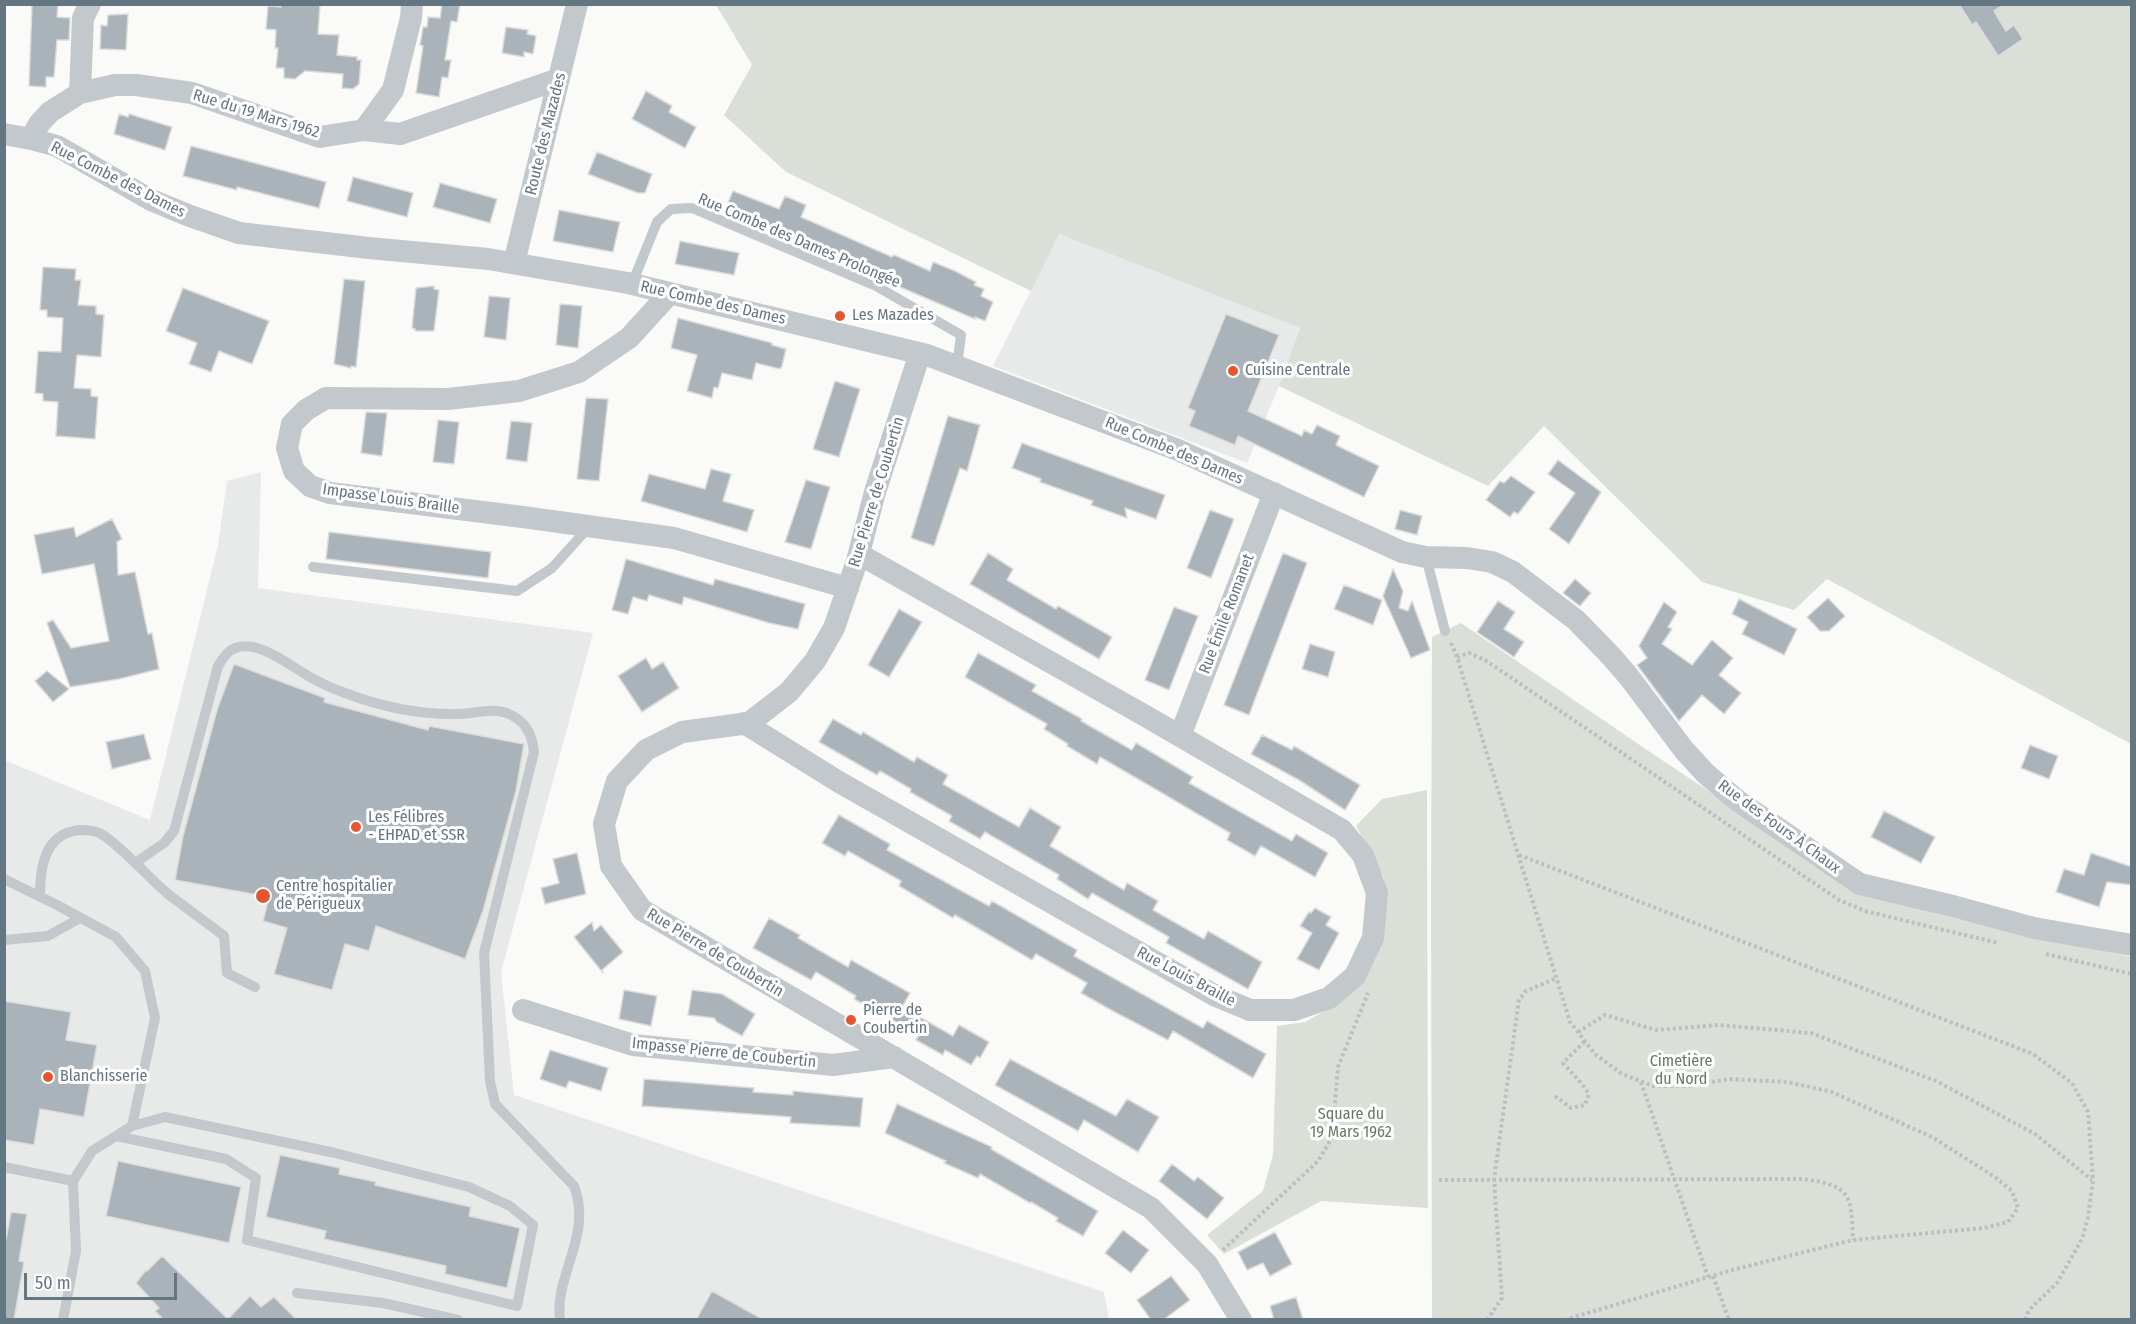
<!DOCTYPE html>
<html>
<head>
<meta charset="utf-8">
<style>
  body { margin:0 }
  #map { position:relative; width:2136px; height:1324px; overflow:hidden; background:#fafaf8; font-family:"Fira Sans Condensed",sans-serif }
  canvas { display:block }
  .frame { position:absolute; inset:0; border:6px solid #657683; pointer-events:none }
  .scale { position:absolute; left:24px; top:1273px; width:153px; height:27px; box-sizing:border-box; border:3px solid #657683; border-top:0; padding-left:8px; font-size:18px; line-height:21px; white-space:nowrap; color:#657683; -webkit-text-stroke:4px #fff; paint-order:stroke }
</style>
</head>
<body>
<div id="map">
<canvas width="2136" height="1324"></canvas>
<div class="frame"></div>
<div class="scale">50 m</div>
</div>
<script>
const context = document.querySelector('canvas').getContext('2d');
context.lineJoin = 'round';
function fill(path, color) {
  context.fillStyle = color;
  context.fill(path, 'evenodd');
}
function strokePath(path, color, width, dash) {
  context.strokeStyle = color;
  context.lineWidth = width;
  context.lineCap = dash ? 'butt' : 'round';
  context.setLineDash(dash || []);
  context.stroke(path);
}
function label(font, color, halo, rows, align = 'center') {
  context.font = font + ' "Fira Sans Condensed",sans-serif';
  context.lineWidth = 6;
  context.setLineDash([]);
  context.textBaseline = 'middle';
  context.strokeStyle = halo;
  context.fillStyle = color;
  for (const [text, x, y, turn = 0] of rows) {
    context.save();
    context.translate(x, y);
    context.rotate((+turn || 0) * Math.PI / 180);
    context.textAlign = isNaN(turn) ? turn : align;
    if (halo) context.strokeText(text, 0, 0);
    context.fillText(text, 0, 0);
    context.restore();
  }
}
fill(new Path2D(`
  M1059,234L1300,328L1279,386L1247,463L993,366Z
  M261,472L258,588L593,633L501,972L514,1095L1104,1292L1109,1319H5L4,760L150,820L218,545L227,481Z`), '#e8e9e9');
fill(new Path2D(`
  M716,5H2131V744L1827,579L1794,610L1702,582L1544,426L1488,486L1279,386L1300,328L1059,234L1031,291L786,172L724,115L752,65Z
  M1461,623L1650,752L1857,890L2131,957V1319L1432,1320L1431,922L1432,637Z
  M1427,790L1428,1208L1321,1201L1224,1254L1207,1235L1263,1191L1273,1155L1277,1026L1305,1022L1337,1004L1384,919V878L1356,826L1382,799Z`), '#dadfd7');
const building = new Path2D(`
  M32,4H58L57,17L70,18L69,40H57L54,77H46V87L29,86Z
  M281,4H320L318,34L339,35L337,55L357,57V60H361L359,84L353,89L342,88L343,74L305,71L295,79L284,78V68H276L278,48H275L276,30L266,29L268,6L281,7Z
  M442,4H460L457,22L451,21L445,60H451L448,78L442,77L439,97L416,93L423,46L420,45L423,27H427L428,17L440,18Z
  M1959,4H2005L1994,11L2006,31L2014,25L2023,39L1998,56L1976,22L1972,25Z
  M128,14L126,50L100,49L101,25L107,26L108,15Z
  M506,27L528,30L527,34L536,36L533,54L524,52V57L502,53Z
  M646,91L672,106L669,112L696,127L685,148L632,119Z
  M119,114L128,117L129,114L172,127L165,150L114,134Z
  M191,146L326,182L319,208L237,187V190L183,176Z
  M597,152L652,174L645,193H638L588,174Z
  M353,177L413,193L407,217L347,201Z
  M440,183L497,199L490,223L433,207Z
  M733,191L779,209L785,196L806,205L801,217L892,257L894,255L930,271L933,262L955,271L976,282L974,285L984,289L981,296L993,302L985,321L975,317V319L724,212Z
  M559,210L620,222L613,252L553,241Z
  M680,241L739,253L734,275L675,264Z
  M43,267L76,269L75,280H81L78,305L96,306V314L104,315L101,357L77,355L74,388L91,389V396L98,397L95,439L56,436L58,402L43,401V394L35,393L38,351L61,352L63,318L47,317V310H40Z
  M344,279L365,281L356,367L351,366V368L334,364Z
  M434,286V289L439,290L434,331H415V329L412,328L416,288Z
  M183,288L269,321L252,364L219,351L211,372L189,364L197,343L166,331Z
  M489,296L510,298L506,340L484,337Z
  M560,304L582,306L578,348L556,345Z
  M1226,314L1279,335L1248,411L1302,436L1304,430L1312,434L1317,425L1340,436L1336,445L1379,466L1364,497L1238,436L1235,445L1189,426L1195,411L1188,408Z
  M678,318L772,343V345L786,349L782,366L780,369L756,363L752,380L722,373L718,388L714,387L712,398L687,391L697,355L671,348Z
  M835,381L860,389L839,457L813,449Z
  M586,398L608,399L599,481L577,479Z
  M366,412L387,413L382,456L361,453Z
  M948,416L980,425L967,471L960,468L934,546L911,538Z
  M438,420L459,422L454,464L433,462Z
  M511,421L532,423L527,462L506,459Z
  M1022,443L1165,495L1156,519L1125,508L1127,518L1091,505L1093,501L1040,482L1041,479L1012,468Z
  M1558,460L1601,492L1569,544L1549,529L1575,493L1548,474Z
  M711,469L731,474L723,501L754,510L747,532L641,501L649,474L705,489Z
  M1511,476L1535,492L1518,514L1514,512L1510,517L1486,500L1500,481L1504,483Z
  M806,480L830,487L811,549L785,542Z
  M1210,510L1234,519L1211,578L1187,568Z
  M1400,510L1422,516L1417,535L1395,529Z
  M112,519L122,539L117,542L118,575L135,572L148,634L152,633L159,669L119,679L70,687L47,623L53,620L71,648L109,641L94,564L42,574L34,535L74,527L76,537Z
  M329,532L491,552L488,578L326,559Z
  M988,553L1013,569L1007,580L1056,609L1058,606L1112,637L1099,659L970,584Z
  M1283,553L1307,563L1249,715L1224,705Z
  M626,559L713,585L715,579L805,604L798,629L769,623L684,597L682,605L649,595L647,601L633,597L628,614L612,610Z
  M1393,569L1403,591L1399,608L1408,611L1412,601L1430,650L1411,658L1383,596Z
  M1575,579L1591,593L1580,606L1563,593Z
  M1344,585L1382,600L1373,625L1334,609Z
  M1828,598L1845,616L1829,631H1820L1807,617Z
  M1739,599L1797,629L1784,655L1742,634L1748,622L1732,614Z
  M1498,601L1515,612L1504,629L1524,642L1514,657L1477,632Z
  M1664,602L1677,612L1668,627L1672,629L1662,644L1692,665L1712,640L1733,658L1719,675L1741,693L1724,714L1702,695L1679,721L1637,665L1647,658L1639,646Z
  M1174,607L1198,616L1169,690L1145,680Z
  M899,609L922,622L889,677L868,665Z
  M1310,644L1335,652L1328,677L1302,669Z
  M978,653L1036,685L1032,691L1082,719L1081,721L1132,750L1136,743L1193,777L1189,783L1292,841L1296,834L1328,853L1315,877L1261,846L1255,856L1227,840L1230,833L1150,786L1100,757L1097,764L1067,746L1068,744L1044,729L1047,724L965,677Z
  M646,658L652,669L663,662L679,688L642,712L618,676Z
  M234,664L325,698L324,702L428,730L429,726L524,744L516,791L483,911L465,959L376,926L369,951L345,944L332,990L274,974L287,928L263,921L269,897L175,880L183,836L217,710Z
  M47,671L69,689L53,702L35,681Z
  M833,719L861,735L863,732L914,762L917,757L948,775L943,784L1019,827L1030,808L1061,827L1050,846L1124,890L1127,883L1158,901L1153,910L1204,939L1208,931L1262,962L1248,989L1166,943L1169,937L1092,893L1088,899L1057,879L1059,875L985,832L980,839L949,821L952,816L910,792L911,789L880,771L877,775L819,742Z
  M144,734L151,759L112,769L106,742Z
  M1262,735L1292,750L1294,746L1360,785L1345,810L1299,780L1251,754Z
  M2030,745L2058,756L2049,779L2021,768Z
  M1884,811L1935,837L1921,863L1871,837Z
  M839,815L890,844L887,850L989,906L992,901L1077,950L1074,956L1203,1028L1207,1021L1266,1054L1253,1078L1173,1031L1168,1040L1111,1010L1081,993L1087,983L1036,954L1032,960L955,915L953,918L899,886L901,881L848,851L845,856L822,843Z
  M577,853L586,894L545,904L541,888L559,883L553,859Z
  M2091,853L2132,867V885L2107,882L2099,907L2056,892L2064,869L2084,875Z
  M1315,908L1331,917L1326,925L1339,933L1319,970L1297,959L1312,933L1300,926L1309,912L1311,913Z
  M769,918L800,935L798,938L848,967L851,960L910,993L902,1007L953,1036L959,1025L989,1042L980,1058L977,1056L971,1065L945,1050L943,1055L916,1040L919,1035L854,999L856,996L816,972L811,980L753,948Z
  M592,922L594,931L601,925L623,952L602,970L603,973L574,937Z
  M624,990L657,996L651,1026L619,1019Z
  M692,990L722,994L755,1014L742,1036L717,1022L714,1018L688,1015Z
  M4,1001L71,1012L66,1040L97,1045L84,1117L40,1109L34,1145L4,1140Z
  M550,1050L608,1068L601,1091L569,1081L566,1088L540,1079Z
  M1010,1059L1116,1116L1127,1099L1159,1117L1138,1152L1084,1120L1078,1131L995,1085Z
  M644,1079L754,1088L753,1092L793,1095V1091L863,1098L860,1127L790,1123L791,1117L642,1106Z
  M897,1104L992,1147L991,1149L1098,1211L1083,1236L1056,1221L1058,1218L1031,1202L1030,1203L980,1174L978,1178L944,1163L946,1161L885,1133Z
  M280,1155L340,1168L339,1174L376,1182L375,1185L471,1207L469,1216L520,1228L507,1288L445,1274L446,1266L324,1239L326,1231L266,1217Z
  M118,1161L241,1187L229,1243L106,1216Z
  M1172,1164L1194,1181L1198,1177L1224,1198L1207,1219L1159,1181Z
  M11,1212L27,1214L19,1261L24,1262L14,1320H4V1239H6Z
  M1123,1230L1149,1250L1131,1273L1105,1253Z
  M1275,1232L1292,1264L1270,1276L1263,1263L1247,1270L1238,1252Z
  M162,1256L228,1319L250,1296L261,1307L274,1297L297,1320H164L155,1311L159,1308L136,1283L146,1270L147,1271Z
  M1171,1276L1190,1300L1163,1320H1151L1137,1300Z
  M712,1291L764,1320H696Z
  M1296,1297L1303,1320H1274L1270,1306Z`);
fill(building, '#aab3b9');
strokePath(building, '#dcdcda', 1.5);
strokePath(new Path2D(`
  M1451,643L1457,657L1570,1022L1595,1054L1622,1074L1653,1086H1688L1729,1079L1788,1082L1832,1092L1932,1137L1995,1177L2012,1191L2018,1208L2008,1222L1984,1228L1853,1240L1732,1270L1564,1320
  M1457,657L1469,653L1485,660L1839,900L1865,911L1998,943
  M1519,855L2033,1054L2072,1083L2088,1112L2093,1180L2088,1217L2082,1239L2057,1283L2029,1310L2025,1320
  M2046,954L2132,974
  M1578,1032L1605,1015L1656,1030L1719,1025L1811,1033L1936,1081L2035,1134L2092,1180
  M1641,1082L1708,1277
  M1555,1096L1571,1108L1585,1105L1589,1094L1582,1084L1563,1063L1585,1041
  M1439,1180L1804,1179C1852,1186 1851,1195 1853,1240
  M1223,1250L1318,1161L1332,1138L1338,1067L1368,993
  M1713,1276L1729,1320
  M1487,1320L1502,1298L1494,1179L1519,1000L1526,991L1557,978`), '#bbbfc2', 4, [3, 3]);
strokePath(new Path2D(`
  M632,284L657,222L671,209L692,208L876,286L961,335L957,366
  M1426,557L1445,631
  M313,567L517,591L552,568L589,527
  M135,863L164,843L174,831L218,666C222,660 226,652 233,649C257,637 291,667 312,678C322,684 334,689 345,693C379,706 416,714 453,714C470,715 491,707 507,713C526,721 532,734 534,752L484,953L490,1081L495,1104L574,1186C593,1236 554,1275 560,1320
  M4,879L57,905L116,937L145,971L155,1018L132,1126L92,1151L73,1181L76,1251L63,1320
  M40,897C40,868 44,833 80,830C87,830 97,831 103,835C125,850 147,876 168,894C186,908 206,922 224,936L227,973L255,987
  M4,940L48,936L80,918
  M116,1136L226,1159L256,1178L247,1240L517,1306L533,1225L510,1206L469,1187L335,1153L165,1117L132,1126
  M4,1167L73,1181
  M297,1293L383,1303L458,1320`), '#c3c8cc', 10);
strokePath(new Path2D(`
  M80,93L83,18L90,4
  M364,130L393,90L411,18L412,4
  M4,134L31,139L57,146L151,200L190,216L239,233L369,248L488,259L628,283L927,355L1178,450L1402,552L1426,557L1467,558L1492,562L1513,572L1576,620L1611,656L1629,677L1684,750L1706,774L1738,801L1860,884L1953,906L2034,928L2132,945
  M31,139L39,124L50,112L80,93L115,85H136L192,93L320,137L364,130L400,134L559,79
  M514,263L577,4
  M670,293L629,338L579,372L519,391L448,399L326,398L306,410L292,424L287,448L294,471L310,486L330,493L523,517L674,538L848,588
  M920,353L875,492L857,561L834,628L815,661L789,692L749,723L682,732L646,750L617,781L604,824L611,866L642,910L1151,1208L1207,1264L1241,1320
  M744,723L839,782L1214,995L1250,1010H1294L1329,998L1355,976L1373,938L1377,893L1363,855L1342,830L1142,714L859,554
  M1180,736L1274,493
  M523,1010L633,1045L833,1065L894,1057`), '#c3c8cc', 22);
for (const [x, y, r, color] of [
  [840,316,6,"#e4572e"],
  [1233,371,6,"#e4572e"],
  [356,827,6,"#e4572e"],
  [263,896,8,"#e4572e"],
  [851,1020,6,"#e4572e"],
  [48,1077,6,"#e4572e"]
]) {
  const dot = new Path2D();
  dot.arc(x, y, r, 0, 2 * Math.PI);
  context.fillStyle = color;
  context.fill(dot);
  strokePath(dot, '#fff', 2);
}
label('16px', '#657683', '#fff', [
  ["Rue du 19 Mars 1962",256,114,17],
  ["Route des Mazades",546,134,-76],
  ["Rue Combe des Dames",118,180,27],
  ["Rue Combe des Dames Prolongée",799,241,23],
  ["Rue Combe des Dames",713,303,13],
  ["Rue Combe des Dames",1174,451,23],
  ["Rue Pierre de Coubertin",877,492,-73],
  ["Impasse Louis Braille",391,499,8],
  ["Rue Émile Romanet",1227,614,-69],
  ["Rue des Fours À Chaux",1779,827,36],
  ["Rue Pierre de Coubertin",715,953,31],
  ["Rue Louis Braille",1186,977,28],
  ["Impasse Pierre de Coubertin",724,1053,6]
]);
label('16px', '#657683', '#fff', [
  ["Les Mazades",852,316],
  ["Cuisine Centrale",1245,371],
  ["Les Félibres",368,818],
  ["- EHPAD et SSR",368,836],
  ["Centre hospitalier",276,887],
  ["de Périgueux",276,905],
  ["Pierre de",863,1011],
  ["Coubertin",863,1029],
  ["Blanchisserie",60,1077]
], 'left');
label('16px', '#687a64', '#fff', [
  ["Cimetière",1681,1062],
  ["du Nord",1681,1080],
  ["Square du",1351,1115],
  ["19 Mars 1962",1351,1133]
]);
</script>
</body>
</html>
